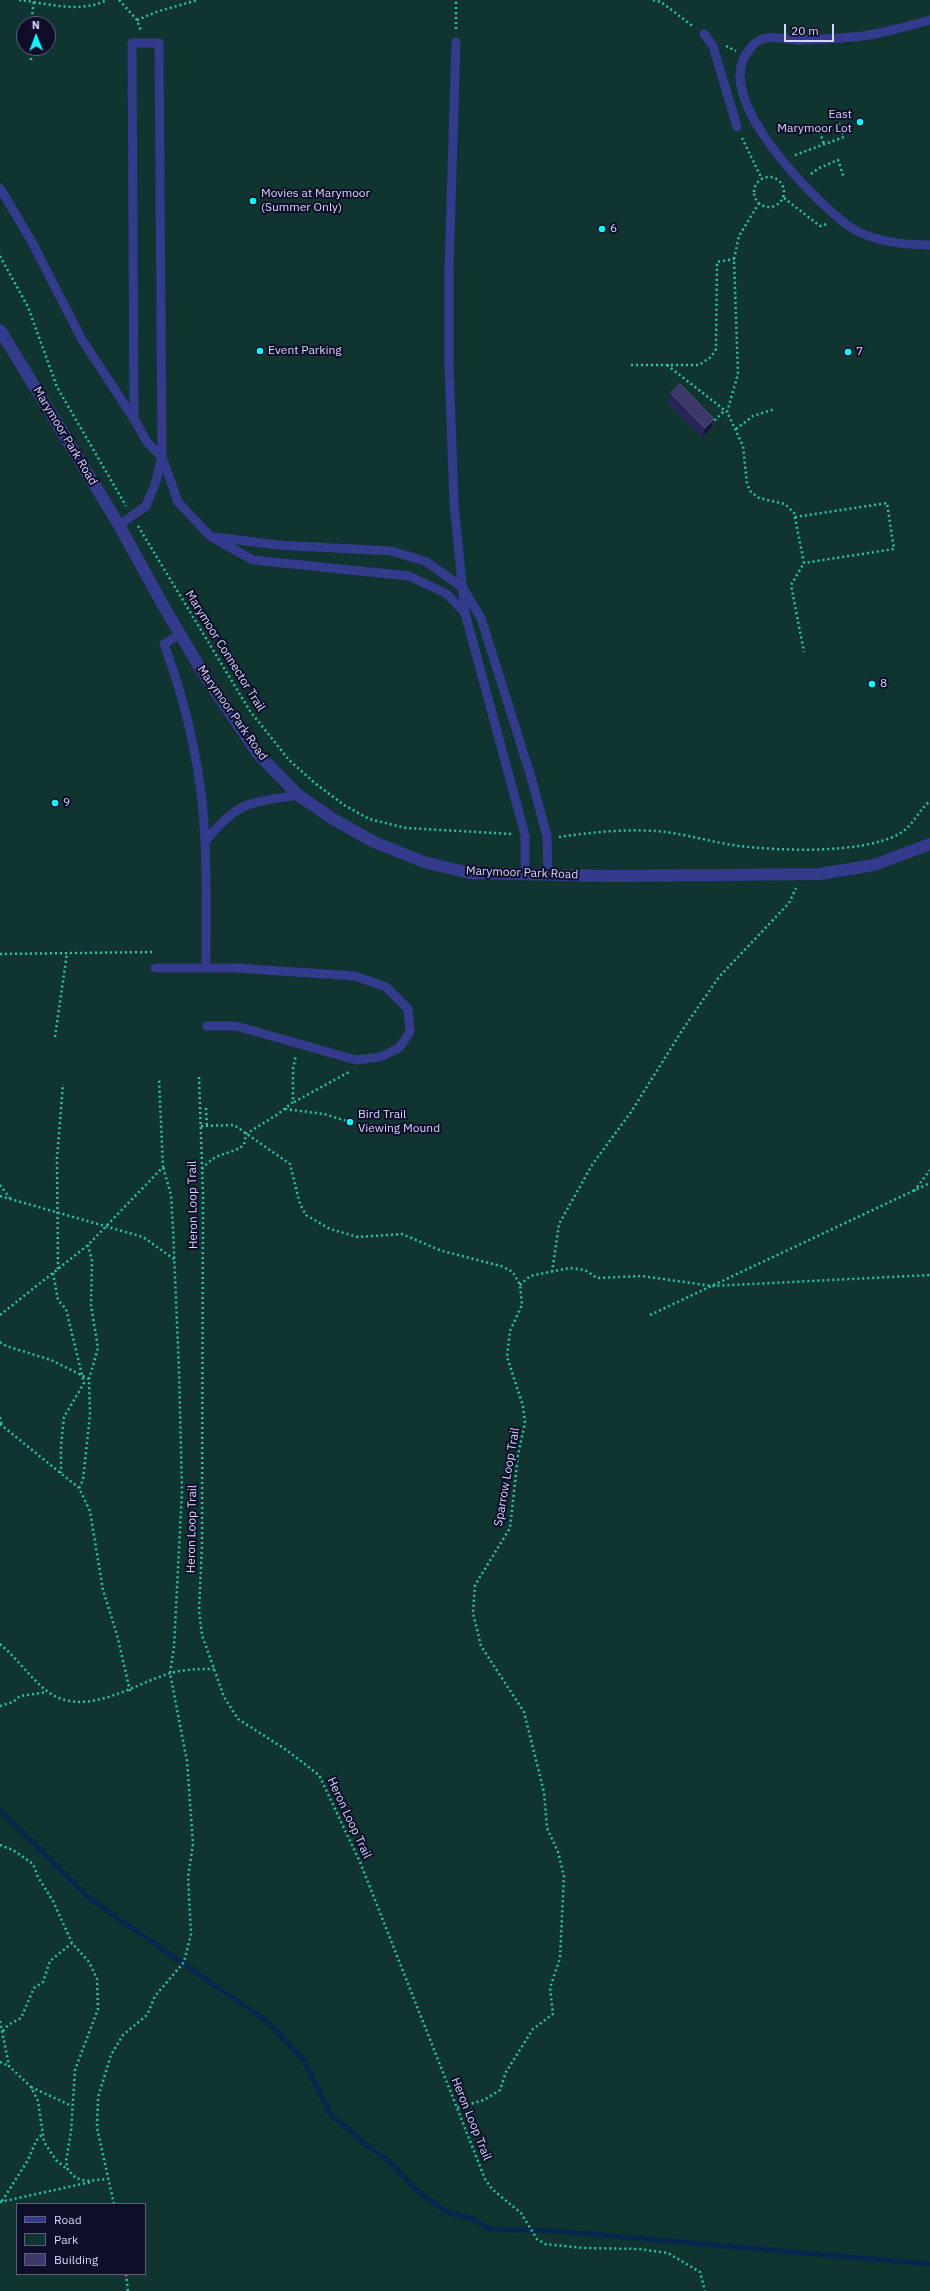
<!DOCTYPE html>
<html>
<head>
<meta charset="utf-8">
<style>
  body { margin:0 }
  #map { position:relative; width:930px; height:2291px; overflow:hidden; background:#0f0e29; font-family:"IBM Plex Sans",sans-serif }
  canvas { display:block }
  .legend { position:absolute; left:16px; top:2203px; width:130px; height:72px; box-sizing:border-box; background:#0f0e29; border:1px solid #5f5e7f; margin:0; padding:5px 7px; list-style:none; font-size:12px; color:#d6d6ff }
  .legend li { display:flex; align-items:center; gap:8px; height:20px }
  .legend b { width:20px; border:1px solid #5f5e7f }
  .north { position:absolute; left:16px; top:16px; width:40px; height:40px; box-sizing:border-box; background:#0f0e29; border:1px solid #5f5e7f; border-radius:50%; rotate:359deg; font-size:11px; font-weight:700; line-height:16px; text-align:center; color:#d6d6ff }
  .north::after { content:''; display:block; margin:auto; width:14px; height:18px; background:#02ffff; clip-path:polygon(50% 0,100% 100%,50% 72%,0 100%) }
  .scale { position:absolute; left:784px; top:24px; width:50px; height:18px; box-sizing:border-box; border:2px solid #d6d6ff; border-top:0; padding-left:5px; font-size:12px; line-height:14px; white-space:nowrap; color:#d6d6ff; -webkit-text-stroke:3px #0f0e29; paint-order:stroke }
</style>
</head>
<body>
<div id="map">
<canvas width="930" height="2291"></canvas>
<ul class="legend">
<li><b style="height:5px;background:#343a8c"></b>Road</li>
<li><b style="height:11px;background:#10342f"></b>Park</li>
<li><b style="height:11px;background:#3c386a"></b>Building</li>
</ul>
<div class="north">N</div>
<div class="scale">20 m</div>
</div>
<script>
const context = document.querySelector('canvas').getContext('2d');
context.lineJoin = 'round';
function fill(path, color) {
  context.fillStyle = color;
  context.fill(path, 'evenodd');
}
function strokePath(path, color, width, dash) {
  context.strokeStyle = color;
  context.lineWidth = width;
  context.lineCap = dash ? 'butt' : 'round';
  context.setLineDash(dash || []);
  context.stroke(path);
}
function label(font, color, halo, rows, align = 'center') {
  context.font = font + ' "IBM Plex Sans",sans-serif';
  context.lineWidth = 4;
  context.setLineDash([]);
  context.textBaseline = 'middle';
  context.strokeStyle = halo;
  context.fillStyle = color;
  for (const [text, x, y, turn = 0] of rows) {
    context.save();
    context.translate(x, y);
    context.rotate((+turn || 0) * Math.PI / 180);
    context.textAlign = isNaN(turn) ? turn : align;
    if (halo) context.strokeText(text, 0, 0);
    context.fillText(text, 0, 0);
    context.restore();
  }
}
fill(new Path2D(`
  M0,0H930V2291H0ZM24,24H48V48H24ZM17,2204H145V2274H17Z`), '#10342f');
strokePath(new Path2D(`
  M0,1810L89,1898L269,2023L303,2059L331,2115L369,2147L390,2162L416,2190L447,2212L471,2218L490,2229L556,2231L930,2264`), '#07284e', 5);
strokePath(new Path2D(`
  M19,0C47,3 79,14 107,0
  M119,0L137,20L141,31
  M653,0L661,2L694,27
  M137,20L159,11L198,0
  M31,24L34,1
  M456,29V0
  M726,46L736,51
  M31,48V60
  M818,127L824,144
  M742,138L762,179
  M795,155L844,137L838,121
  M811,174L819,168L838,160L844,178
  M754 192a15 15 0 1 1 30 0a15 15 0 1 1-30 0Z
  M784,198L820,226L827,224
  M759,203L739,236L734,259L738,374L727,412L743,446L747,484L751,492L759,498L785,504L794,513L804,563L791,585L804,652
  M0,256L28,307L57,387L126,506
  M631,365H699L711,357L716,349L717,262L734,259
  M667,365L727,412
  M711,424L725,410
  M736,429L753,416L775,409
  M795,517L887,503L894,549L804,563
  M138,526L250,711L289,760L316,784L344,805L369,819L406,828L512,834
  M559,837C593,832 631,828 665,832C690,835 715,843 740,846C782,851 862,854 899,834C913,826 918,811 930,801
  M0,954L155,952
  M55,1037L67,953
  M199,1077L203,1195L202,1545L199,1610L202,1635L224,1697L238,1719L285,1749L319,1775L360,1862L485,2179L492,2189L521,2213L537,2239L545,2244L585,2248L639,2249L668,2253L700,2272L705,2291
  M294,1102L349,1072
  M206,1108L207,1127
  M285,1109L324,1114L350,1122
  M201,1126L234,1125L290,1164L300,1204L306,1215L330,1229L358,1237L402,1234L442,1251L501,1266L513,1272L520,1285L522,1305L510,1331L507,1357L523,1406L525,1423L518,1455L510,1528L475,1585L473,1613L481,1646L524,1712L544,1792L547,1828L558,1852L564,1876L560,1958L550,1988L553,2014L533,2029L506,2072L500,2090L484,2100L456,2108
  M202,1169C218,1150 227,1157 244,1145L246,1134L278,1114L293,1102V1069L296,1055
  M0,1185L10,1198
  M914,1191L930,1170
  M0,1196L143,1237L174,1259
  M58,1269L57,1159L63,1084
  M552,1272L559,1224L592,1165L631,1112L683,1029L719,977L789,903L796,888
  M53,1273L58,1300L66,1309L84,1383L64,1417L61,1445V1473
  M520,1285L530,1276L569,1268L585,1270L597,1278L642,1276L712,1286L930,1275
  M0,1315L88,1245L163,1167L159,1079
  M650,1315L930,1183
  M0,1342L6,1346L51,1360L89,1379
  M0,1417L2,1426
  M0,1424L79,1488L90,1511L103,1590L117,1635L130,1691
  M79,1488L83,1480L90,1415L89,1379L98,1348L91,1305L92,1261L88,1245
  M0,1644C17,1658 30,1678 47,1691C84,1720 135,1683 171,1673C185,1669 199,1669 214,1669
  M0,1706L13,1702L20,1696L47,1692
  M0,1845L13,1850L33,1864L38,1877L53,1901L72,1943L89,1962L97,1979L98,2009L75,2070L71,2132L66,2161L68,2170L76,2178L86,2181L108,2179
  M0,2021L9,2066L31,2087L38,2101L44,2142L56,2160L68,2170
  M3,2031L8,2025L21,2018L34,1988L43,1982L50,1961L72,1943
  M0,2062L9,2066
  M31,2087L72,2106
  M2,2201L28,2160L36,2141L43,2133
  M0,2202L91,2182
  M114,2204L97,2128L98,2097L111,2055L123,2035L147,2015L155,1996L184,1962L191,1934L188,1877L193,1844L187,1761L170,1673L174,1647L182,1491L179,1370L173,1229L171,1195L163,1167
  M126,2274L128,2291`), '#24c5ab', 2.5, [2, 3]);
strokePath(new Path2D(`
  M930,20C912,25 893,30 874,34C851,39 826,38 802,40C789,41 772,34 760,40C756,41 752,46 749,50C710,96 811,197 846,224C868,241 903,245 930,245
  M704,34L713,46L737,127
  M456,42L449,269V364L454,504L465,613
  M0,188L32,242L81,338L134,419L147,442L162,457L178,502L210,536L253,560L409,576L447,594L465,613L525,835V874
  M119,525L146,506L155,484L162,457L159,43H132L134,419
  M215,537L277,545L392,551L427,562L463,588L481,618L531,777L547,836L548,875
  M180,634L164,644C187,705 203,777 205,843C207,884 206,926 206,967
  M205,842C237,801 249,803 298,795
  M155,968H236L355,976L386,987L408,1009L410,1032L399,1048L380,1057L356,1060L236,1026H207`), '#343a8c', 9);
strokePath(new Path2D(`
  M0,330L119,525L164,607L203,673L258,754L298,795L333,819L374,842L424,862L469,873L612,876L819,874L874,865L930,844`), '#343a8c', 12);
fill(new Path2D(`
  M671,393L714,419L711,428L702,437L667,402Z`), '#2a2559');
fill(new Path2D(`
  M714,419L711,428L702,437L705,428Z`), '#17143e');
const building = new Path2D(`
  M680,384L714,419L705,428L671,393Z`);
fill(building, '#3c386a');
strokePath(building, '#545182', 1);
for (const [x, y, r, color] of [
  [860,122,4,"#02ffff"],
  [253,201,4,"#02ffff"],
  [602,229,4,"#02ffff"],
  [260,351,4,"#02ffff"],
  [848,352,4,"#02ffff"],
  [872,684,4,"#02ffff"],
  [55,803,4,"#02ffff"],
  [350,1122,4,"#02ffff"]
]) {
  const dot = new Path2D();
  dot.arc(x, y, r, 0, 2 * Math.PI);
  context.fillStyle = color;
  context.fill(dot);
  strokePath(dot, '#0f0e29', 1.5);
}
label('12px', '#d6d6ff', '#0f0e29', [
  ["East",852,115,"right"],
  ["Marymoor Lot",852,129,"right"],
  ["Movies at Marymoor",261,194],
  ["(Summer Only)",261,208],
  ["6",610,229],
  ["Event Parking",268,351],
  ["7",856,352],
  ["8",880,684],
  ["9",63,803],
  ["Bird Trail",358,1115],
  ["Viewing Mound",358,1129]
], 'left');
label('12px', '#d6d6ff', '#0f0e29', [
  ["Marymoor Park Road",65,436,59],
  ["Marymoor Connector Trail",225,651,58],
  ["Marymoor Park Road",232,713,55],
  ["Marymoor Park Road",522,873,2],
  ["Heron Loop Trail",193,1205,-91],
  ["Sparrow Loop Trail",507,1477,-80],
  ["Heron Loop Trail",192,1529,-89],
  ["Heron Loop Trail",349,1818,65],
  ["Heron Loop Trail",471,2119,68]
]);
</script>
</body>
</html>
